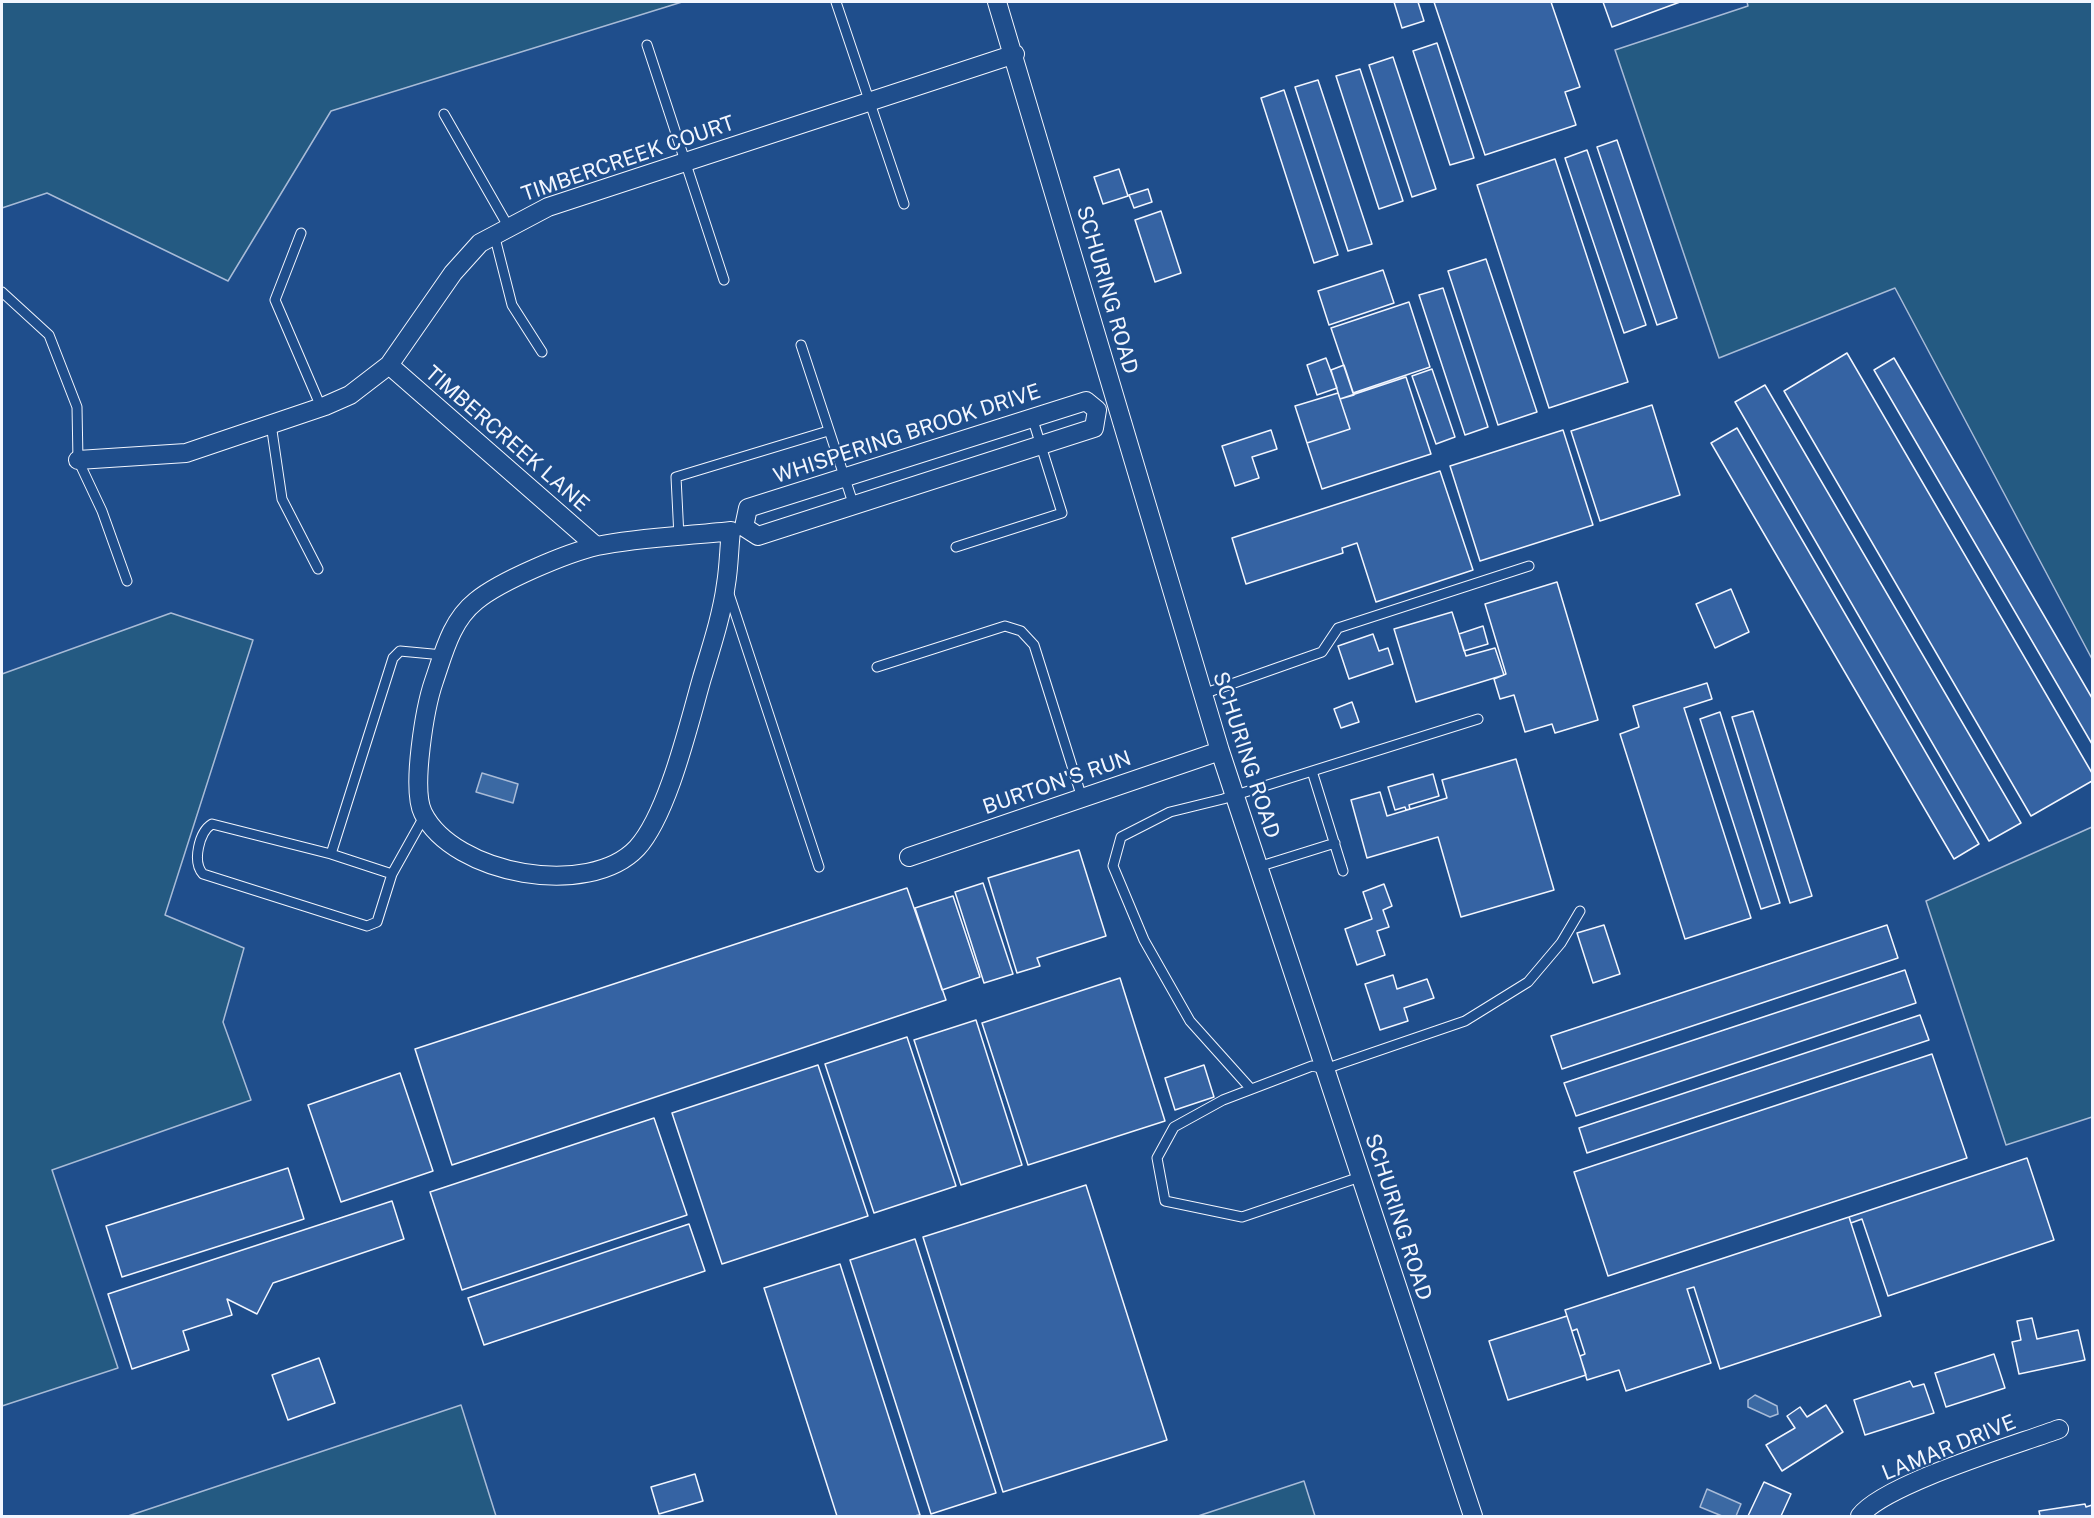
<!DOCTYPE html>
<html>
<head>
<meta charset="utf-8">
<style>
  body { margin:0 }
  #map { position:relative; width:2094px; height:1518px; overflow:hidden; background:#1f4e8c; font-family:"Public Sans",sans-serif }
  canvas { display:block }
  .frame { position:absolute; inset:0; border:3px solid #f2f6ff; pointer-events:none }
</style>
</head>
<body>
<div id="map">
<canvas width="2094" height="1518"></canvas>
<div class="frame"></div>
</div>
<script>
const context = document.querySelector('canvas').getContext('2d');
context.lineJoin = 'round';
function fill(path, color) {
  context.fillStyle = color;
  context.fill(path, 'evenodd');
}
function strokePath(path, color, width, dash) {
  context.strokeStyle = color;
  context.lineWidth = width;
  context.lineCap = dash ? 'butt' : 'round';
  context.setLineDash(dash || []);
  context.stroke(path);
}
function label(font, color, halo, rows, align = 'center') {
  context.font = font + ' "Public Sans",sans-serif';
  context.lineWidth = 4.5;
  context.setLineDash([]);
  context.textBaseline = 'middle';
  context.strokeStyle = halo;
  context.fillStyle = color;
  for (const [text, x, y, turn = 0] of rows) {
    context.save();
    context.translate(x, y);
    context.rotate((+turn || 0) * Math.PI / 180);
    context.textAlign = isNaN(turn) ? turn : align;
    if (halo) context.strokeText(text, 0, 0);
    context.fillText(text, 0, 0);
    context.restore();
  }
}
const green = new Path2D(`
  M2,2H682L331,111L228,281L47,193L2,208Z
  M1747,2H2092V659L1895,288L1719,358L1615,50L1748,6Z
  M171,613L253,640L165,915L244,948L223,1022L251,1100L52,1170L118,1368L2,1406V674Z
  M2092,827V1117L2006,1145L1926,901Z
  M461,1405L496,1516H128Z
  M1304,1481L1315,1516H1198Z`);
fill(green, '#245a82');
strokePath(green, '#a8bbd7', 1.5);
const water = new Path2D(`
  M482,773L518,784L513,803L476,792Z
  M1755,1395L1777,1406L1778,1414L1770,1417L1748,1407V1400Z
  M1707,1489L1741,1504L1736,1516H1722L1700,1507Z`);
fill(water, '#3b69a3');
strokePath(water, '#a8bbd7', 1.5);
const building = new Path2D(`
  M1394,2H1418L1424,21L1402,28Z
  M1434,2H1551L1580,87L1565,92L1576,125L1485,155Z
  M1603,2H1680L1612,27Z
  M1437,43L1474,158L1450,165L1413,51Z
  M1393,57L1436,189L1412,197L1369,65Z
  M1360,69L1403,201L1379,209L1336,76Z
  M1318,80L1372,244L1348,251L1295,87Z
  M1284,90L1338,255L1314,263L1261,98Z
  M1617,140L1677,318L1657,325L1597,147Z
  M1587,150L1646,325L1624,333L1565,158Z
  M1555,159L1628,382L1549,408L1477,185Z
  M1119,169L1128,196L1103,204L1094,177Z
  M1148,189L1152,202L1134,208L1129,195Z
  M1161,211L1181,273L1155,282L1135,220Z
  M1486,259L1537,412L1498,425L1448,271Z
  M1383,270L1394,303L1329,325L1318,291Z
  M1443,288L1488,427L1465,435L1419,295Z
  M1409,302L1430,367L1353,393L1331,328Z
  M1847,353L2092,773V781L2031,816L1784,391Z
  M1326,358L1337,388L1317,395L1307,365Z
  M1894,358L2092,698V744L1874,370Z
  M1344,365L1354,395L1340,399L1331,370Z
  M1432,369L1455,437L1436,444L1412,376Z
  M1406,377L1431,454L1322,489L1307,443L1350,429L1340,399Z
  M1765,385L2021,823L1989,841L1735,402Z
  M1338,393L1350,429L1307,443L1295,406Z
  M1652,405L1680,495L1600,521L1571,431Z
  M1737,428L1979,844L1954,859L1711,443Z
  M1271,430L1277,449L1252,457L1259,478L1235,486L1222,446Z
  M1563,430L1593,525L1480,561L1450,466Z
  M1440,471L1473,570L1376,602L1357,543L1342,548L1343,553L1246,584L1232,538Z
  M1557,582L1598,720L1555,733L1552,724L1525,732L1514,695L1500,699L1494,679L1506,674L1485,604Z
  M1731,589L1749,632L1715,648L1696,604Z
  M1452,612L1466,656L1495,648L1504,675L1416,702L1394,629Z
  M1483,626L1488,644L1464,651L1459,634Z
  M1373,634L1379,651L1388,648L1393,664L1349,679L1338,646Z
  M1707,683L1712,699L1684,708L1751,918L1685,939L1620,734L1639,727L1633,706Z
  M1352,702L1359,722L1341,728L1334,709Z
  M1753,711L1812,896L1790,903L1732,717Z
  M1720,712L1780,903L1761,909L1700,719Z
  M1516,759L1554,890L1461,917L1438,837L1367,858L1351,800L1380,792L1387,816L1447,798L1442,780Z
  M1433,774L1439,796L1409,805L1410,809L1406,810L1405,807L1395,810L1388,787Z
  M1079,850L1106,936L1037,958L1040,966L1017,973L988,878Z
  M983,883L1013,974L984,983L955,892Z
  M1384,884L1392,906L1383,910L1389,927L1377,931L1385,955L1357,965L1345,929L1372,919L1363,892Z
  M907,888L946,1000L452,1165L415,1049Z
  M953,896L980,977L942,990L915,908Z
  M1604,925L1620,974L1593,983L1577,933Z
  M1887,925L1898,958L1562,1069L1551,1036Z
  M1905,970L1916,1003L1576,1116L1564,1083Z
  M1393,975L1397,989L1427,979L1434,998L1404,1008L1408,1021L1380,1030L1365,984Z
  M1120,978L1165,1121L1028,1165L982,1023Z
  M1920,1015L1929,1040L1587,1153L1579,1128Z
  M976,1020L1022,1165L961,1185L914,1040Z
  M907,1037L956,1186L874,1213L825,1064Z
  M1932,1054L1967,1158L1608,1276L1574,1172Z
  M818,1065L868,1216L722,1264L672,1113Z
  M1204,1065L1214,1097L1175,1110L1165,1078Z
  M400,1073L433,1171L341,1202L308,1105Z
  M654,1118L687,1215L462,1290L430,1192Z
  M2027,1158L2054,1240L1888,1296L1862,1219L1851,1223L1849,1217Z
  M288,1168L304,1219L122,1277L106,1226Z
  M1086,1185L1167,1440L1003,1492L923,1237Z
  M392,1201L404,1239L273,1283L257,1314L227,1299L232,1315L183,1331L189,1350L132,1369L108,1294Z
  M1849,1217L1881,1316L1720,1369L1694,1287L1687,1289L1711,1363L1626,1391L1619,1370L1587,1380L1580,1356L1585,1354L1577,1329L1572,1331L1565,1310Z
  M689,1224L705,1271L484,1345L468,1298Z
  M915,1239L996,1493L931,1514L850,1260Z
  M840,1264L920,1515L914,1516H837L764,1288Z
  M1567,1316L1586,1375L1508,1400L1489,1341Z
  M2032,1318L2037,1339L2078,1330L2085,1360L2019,1374L2012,1342L2021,1340L2017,1321Z
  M1994,1354L2005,1388L1946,1407L1935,1373Z
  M319,1358L335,1403L288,1420L272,1375Z
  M1910,1381L1913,1387L1924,1384L1934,1413L1865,1435L1854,1400Z
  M1826,1405L1843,1432L1782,1471L1766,1445L1795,1428L1787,1416L1800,1407L1807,1417Z
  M695,1474L703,1501L659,1514L651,1487Z
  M1764,1482L1791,1494L1781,1516H1748Z
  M2085,1504L2086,1507L2092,1505V1516H2040L2039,1511Z`);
fill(building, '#3563a3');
strokePath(building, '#f2f6ff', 1.5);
const lane = new Path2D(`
  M836,2L904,204
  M647,45L724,280
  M444,114L508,226
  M301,233L275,300L321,407
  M494,234L512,305L542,352
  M2,292L49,335L77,407L78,460L102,511L127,581
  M801,345L854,506
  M271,424L282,499L318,569
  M679,537L676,477L828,431
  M956,547L1062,513L1032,417
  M729,594L819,867
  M877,667L1005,626L1021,631L1034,645L1082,798
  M1203,694L1322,652L1338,628L1529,566
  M1312,771L1343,871
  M425,815L392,874L331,854L393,658L400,651L443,655
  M331,854L212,824C199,832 192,862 203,874L367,926L377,922L392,874
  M1258,867L1335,843
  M1251,1089L1190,1021L1144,940L1113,866L1121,837L1170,812L1223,799L1478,719
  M1360,1177L1242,1217L1165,1201L1157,1158L1174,1127L1223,1100L1312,1066L1325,1069L1465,1021L1528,982L1561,943L1580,911`);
const street = new Path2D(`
  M997,2L1220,751L1473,1516
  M389,365L596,546
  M78,460L186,453L325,406L350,395L389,365L453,273L480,243L548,207L1015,54
  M744,527L748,508L1086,401L1097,410
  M744,527L758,536L1094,428L1097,410
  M731,531C729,548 729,567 726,584C722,615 711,648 702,678C689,723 668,814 637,848C589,899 454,875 423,813C411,789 425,707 434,681C444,652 451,621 476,601C500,581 567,553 597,546C640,537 687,536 731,531Z
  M909,857L1220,751
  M1860,1516C1884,1484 2016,1445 2059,1429`);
strokePath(lane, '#f2f6ff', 11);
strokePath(street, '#f2f6ff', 20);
strokePath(lane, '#1f4e8c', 9);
strokePath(street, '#1f4e8c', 18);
label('21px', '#f2f6ff', '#1f4e8c', [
  ["TIMBERCREEK COURT",628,159,-19],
  ["SCHURING ROAD",1107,290,74],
  ["WHISPERING BROOK DRIVE",907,434,-18],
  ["TIMBERCREEK LANE",507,439,41],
  ["SCHURING ROAD",1246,755,72],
  ["BURTON'S RUN",1057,783,-19],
  ["SCHURING ROAD",1398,1217,72],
  ["LAMAR DRIVE",1949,1448,-22]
]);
</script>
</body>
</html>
